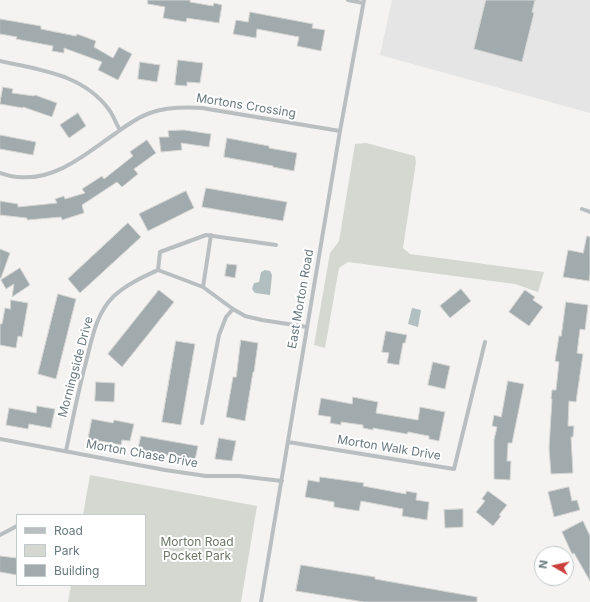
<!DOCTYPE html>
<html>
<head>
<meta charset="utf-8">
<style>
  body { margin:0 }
  #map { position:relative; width:590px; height:602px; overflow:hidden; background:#f4f3f1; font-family:Inter,sans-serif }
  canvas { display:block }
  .legend { position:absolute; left:16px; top:514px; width:130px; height:72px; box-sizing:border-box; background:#fff; border:1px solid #c2c9cb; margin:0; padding:5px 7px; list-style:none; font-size:12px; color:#67787e }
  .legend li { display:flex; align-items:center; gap:8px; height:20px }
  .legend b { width:20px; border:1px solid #c2c9cb }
  .north { position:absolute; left:534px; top:546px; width:40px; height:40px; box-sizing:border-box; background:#fff; border:1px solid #c2c9cb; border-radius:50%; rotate:279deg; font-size:11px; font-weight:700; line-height:16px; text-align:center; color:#67787e }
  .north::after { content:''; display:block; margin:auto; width:14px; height:18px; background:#cb3f3a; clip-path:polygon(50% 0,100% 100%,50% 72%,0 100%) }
</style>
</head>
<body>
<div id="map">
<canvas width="590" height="602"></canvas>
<ul class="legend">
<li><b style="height:5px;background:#b9bec0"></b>Road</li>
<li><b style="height:11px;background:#d4d8d0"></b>Park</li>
<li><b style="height:11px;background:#a1aaad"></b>Building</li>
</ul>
<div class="north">N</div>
</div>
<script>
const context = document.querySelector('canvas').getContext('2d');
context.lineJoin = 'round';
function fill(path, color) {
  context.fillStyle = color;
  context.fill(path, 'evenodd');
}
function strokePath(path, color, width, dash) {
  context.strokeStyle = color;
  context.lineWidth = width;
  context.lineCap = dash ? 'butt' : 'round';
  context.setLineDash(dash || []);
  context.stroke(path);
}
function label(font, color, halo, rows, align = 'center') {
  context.font = font + ' Inter,sans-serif';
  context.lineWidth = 4;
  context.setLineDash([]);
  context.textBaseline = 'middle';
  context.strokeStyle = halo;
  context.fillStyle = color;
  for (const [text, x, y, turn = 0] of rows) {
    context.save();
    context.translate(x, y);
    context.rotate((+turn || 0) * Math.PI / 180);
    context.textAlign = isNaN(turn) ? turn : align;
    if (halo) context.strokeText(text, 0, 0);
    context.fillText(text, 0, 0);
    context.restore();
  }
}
fill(new Path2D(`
  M392,0H590V113L380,55Z`), '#e4e5e4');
fill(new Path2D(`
  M366,143L415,156L416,162L403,248L410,254L544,272L538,292L515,284L348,262L339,268L325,348L314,345L330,253L339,241L355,144Z
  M90,475L257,506L241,602H68L71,585H145V515H83Z`), '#d4d8d0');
fill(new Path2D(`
  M265,270L270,271L272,275L270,295L255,293L252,289L254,283L259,282L261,272Z
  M412,308L421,310L418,327L408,324Z`), '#b1bfc0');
const building = new Path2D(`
  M148,0H190V2L213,6L214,3L222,5L219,23L187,18L186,22L163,18L165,7L148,4Z
  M486,0H535L532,12L534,13L522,62L474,49Z
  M250,12L313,24L312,28L325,30L321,51L297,46L299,37L257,29L256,38L233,34L236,20L248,22Z
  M0,19L41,26V29L76,36L77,34L96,41L94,47L113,58L119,47L132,54L118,80L98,70L102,62L64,48V53L52,51L53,46L16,39L17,37L0,34Z
  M178,60L203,63L200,83L187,82V86L175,85Z
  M140,62L160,65L157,82L138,79Z
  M3,87L13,89L12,93L34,96L35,95L57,103L52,117L23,107V108L0,104Z
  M78,113L86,126L69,138L60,125Z
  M184,130L211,134L209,147L181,143L182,150L161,152L159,137H169L168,131Z
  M0,135L36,142L33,155L0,149Z
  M227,138L269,146V148L297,153L294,171L273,167V166L224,157Z
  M147,140L156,153L134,169L138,174L122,187L117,182L82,205L84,213L62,220L61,217L27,220V218L0,215V201L18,204V207L57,203L55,199L64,196L65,199L85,193L82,189L102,176L104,179L133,156L130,152Z
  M206,188L287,202L283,221L202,207Z
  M186,191L194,208L148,231L139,214Z
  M128,223L141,237L80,293L68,279Z
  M587,236L590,237V274L589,281L563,277L568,250L583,253Z
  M0,249L10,253L1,278H0Z
  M227,264L237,265L235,278L225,276Z
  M20,268L30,285L12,297L14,284L6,289L1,280Z
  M461,289L471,301L450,318L440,306Z
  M159,290L174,302L122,367L108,354Z
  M525,290L535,297L533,300L543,307L529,326L509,312Z
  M58,294L76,299L56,379L38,374Z
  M11,300L28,303L22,337L18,336L16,348L0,345V324H2L5,308L10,309Z
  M566,302L588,305L585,330L580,329L577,353L583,354L576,402L569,401L568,426H574L573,437H571L573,473L551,474L549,448L552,399H551L552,390H556L559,362L555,361L559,336H561Z
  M386,331L407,335L405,343H403L399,365L387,363L389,353L382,352Z
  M241,340L258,343L254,372H253L245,421L226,417L233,377H236Z
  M176,341L195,344L181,425L162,422Z
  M433,362L450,366L445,389L428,385Z
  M508,381L524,384L512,443H508L507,461H511L510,480L494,479V440L497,427L492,426L494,415L501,417Z
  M96,382L115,383L114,402L95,401Z
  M353,397L378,402L376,413L418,420L420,407L445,412L439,441L429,439V436L408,432L407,434L373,428V430L363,428V425L341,422V425L330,423L331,417L318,415L321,398L352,404Z
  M37,406L55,409L51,428L29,424L28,429L6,425L9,408L36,413Z
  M92,419L113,423L114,420L134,424L130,441L122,440L121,445L100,441L99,442L88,440Z
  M141,436L198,446L195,460L138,450Z
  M219,438L236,441L232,461L215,459Z
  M320,477L364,483L363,486L406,494V491L417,493L416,500L429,502L427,520L402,516L403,509L361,501L359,511L334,507V502L305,497L308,480L319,482Z
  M569,487L572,501L577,500L580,510L554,517L548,492Z
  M488,491L507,505L499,515L501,516L493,526L476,512L485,501L482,499Z
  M463,509V527L445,528L444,510Z
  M583,521L590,536V581L574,553L572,554L562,532Z
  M0,556L17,558V575L0,572Z
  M301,565L375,577V579L477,597V602H364L296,591Z`);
fill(building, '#a1aaad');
strokePath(building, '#d5d5d3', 1);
strokePath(new Path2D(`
  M348,0L363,3
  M0,61C40,70 84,74 110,111C114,117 116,124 120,130
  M0,173C6,175 12,177 18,177C56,181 87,153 116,133C127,125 138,117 150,113C167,107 184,107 202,108L340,131
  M582,209L590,212
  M158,270L203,287L233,309L245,316L262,320L307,327
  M158,270L160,252L206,235L276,245
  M203,287L211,235
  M202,423L219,335L226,317L233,309
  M0,439L165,470L206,476H239L282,481
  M288,442L454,469L485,342
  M66,451C72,422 78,392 86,362C92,339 96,313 114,296C127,284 143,277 158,270
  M0,535L17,526
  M261,602L340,131L364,0`), '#b9bec0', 4);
label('12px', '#67787e', '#fff', [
  ["Mortons Crossing",246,106,9],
  ["East Morton Road",301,299,-80],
  ["Morningside Drive",76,367,-75],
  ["Morton Walk Drive",389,448,9],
  ["Morton Chase Drive",142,454,10]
]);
label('12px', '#6b7665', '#fff', [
  ["Morton Road",197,542],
  ["Pocket Park",197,556]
]);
</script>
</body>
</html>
